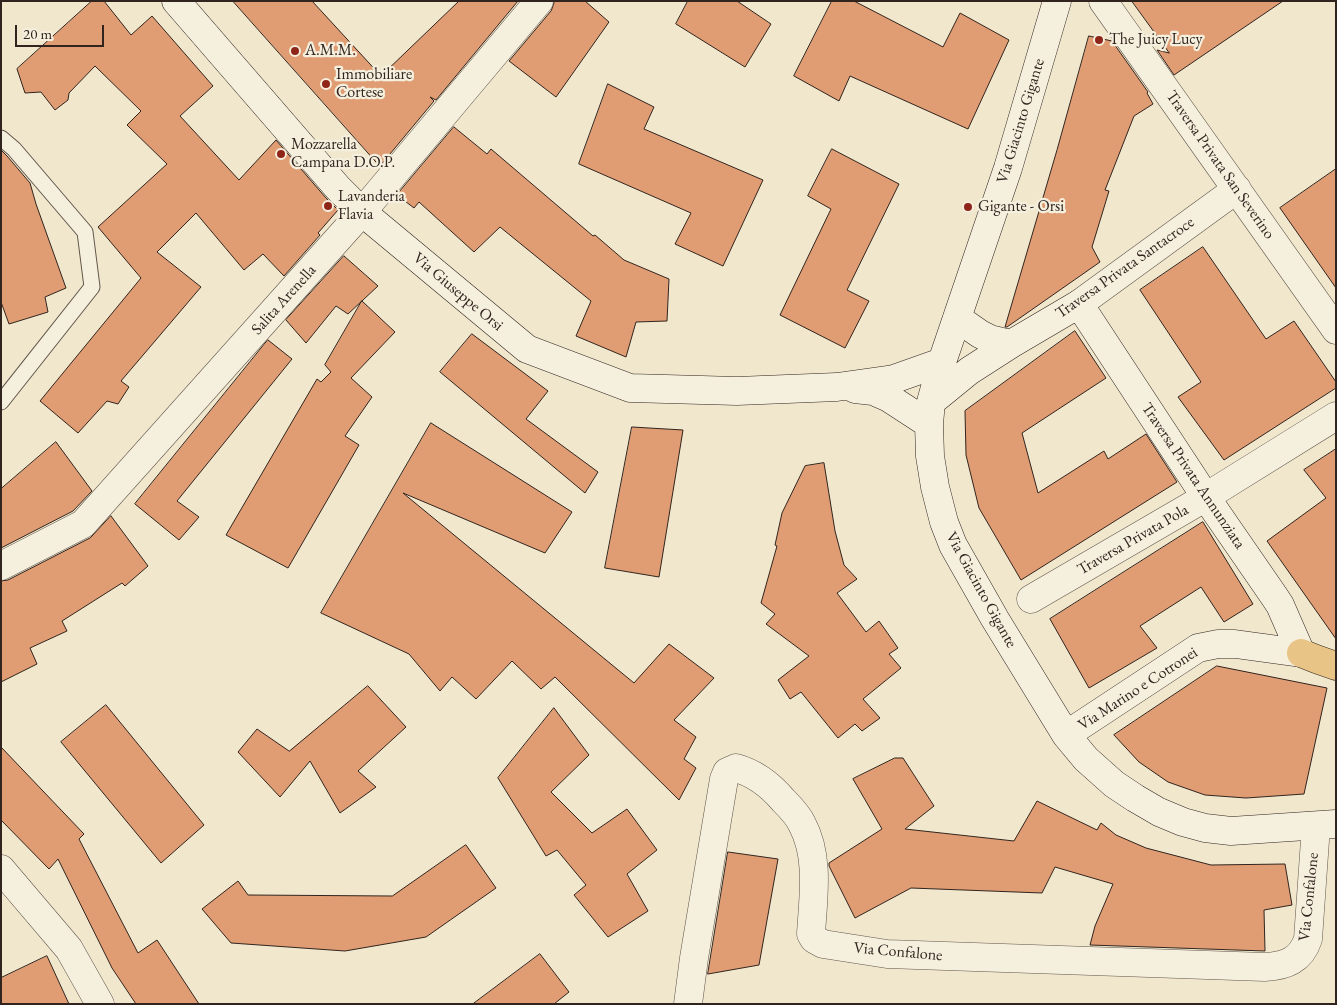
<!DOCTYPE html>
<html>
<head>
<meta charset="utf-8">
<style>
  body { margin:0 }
  #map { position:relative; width:1337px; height:1005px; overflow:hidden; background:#f0e7cd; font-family:"EB Garamond",serif }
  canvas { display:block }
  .frame { position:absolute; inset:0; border:2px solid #31241e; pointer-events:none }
  .scale { position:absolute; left:15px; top:25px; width:89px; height:22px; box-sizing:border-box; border:2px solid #31241e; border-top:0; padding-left:6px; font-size:15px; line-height:18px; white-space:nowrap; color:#31241e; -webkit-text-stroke:4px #f5efde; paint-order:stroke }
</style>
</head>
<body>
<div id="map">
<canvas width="1337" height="1005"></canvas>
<div class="frame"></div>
<div class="scale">20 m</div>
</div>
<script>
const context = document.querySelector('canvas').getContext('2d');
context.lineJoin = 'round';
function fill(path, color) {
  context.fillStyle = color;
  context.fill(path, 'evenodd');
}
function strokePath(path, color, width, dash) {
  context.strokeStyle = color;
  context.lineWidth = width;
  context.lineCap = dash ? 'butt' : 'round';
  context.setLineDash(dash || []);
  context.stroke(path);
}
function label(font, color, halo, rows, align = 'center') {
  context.font = font + ' "EB Garamond",serif';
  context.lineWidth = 4.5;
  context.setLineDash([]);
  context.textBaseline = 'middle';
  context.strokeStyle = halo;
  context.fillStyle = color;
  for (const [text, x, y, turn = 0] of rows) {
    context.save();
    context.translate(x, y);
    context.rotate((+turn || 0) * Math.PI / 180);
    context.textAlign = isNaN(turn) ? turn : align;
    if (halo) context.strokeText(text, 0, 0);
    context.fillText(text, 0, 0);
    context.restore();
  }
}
const building = new Path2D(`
  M92,1H104L131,35L152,16L213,86L180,116L239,180L276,140L326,198L338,210L318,233L320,235L284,276L263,254L244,270L196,213L157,252L201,287L121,381L129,387L118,404L107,401L78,433L40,401L141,278L98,227L167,164L127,125L141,111L95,66L69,93L68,100L55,110L41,92L25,93L17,69Z
  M233,1H312L381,76L459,1H518L436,100L430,97L434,101L380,166Z
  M555,1H585L609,22L556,97L509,61L551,11Z
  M688,1H737L771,24L745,67L676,24Z
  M832,1H854L943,47L960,13L1009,40L968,129L850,76L839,101L794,76Z
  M1132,1H1283L1174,75L1157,50L1169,53Z
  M1089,36L1112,41L1148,92L1147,93L1153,104L1134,116L1105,190L1109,191L1092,247L1100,262L1007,327H1005L1057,150Z
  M608,84L654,107L644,129L763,180L723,266L675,244L691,213L579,164Z
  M454,127L487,154L491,149L593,236L595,235L624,260L669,279L667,321L636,322L626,357L576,336L591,301L500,227L474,252L419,202L414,208L397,195Z
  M832,149L899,184L847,290L869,301L845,348L780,315L831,209L808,196Z
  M1,150L7,156L30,183L36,204L66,288L45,297L48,312L9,324L1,302Z
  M1336,169V288L1280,208Z
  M1203,247L1266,339L1294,321L1336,382V388L1224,460L1178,397L1201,382L1140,290Z
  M344,256L378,286L348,314L336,306L306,343L286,320Z
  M362,301L395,332L351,378L372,397L345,436L359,445L288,568L226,535L317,379L321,382L331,372L325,365Z
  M1075,331L1106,378L1022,433L1038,493L1104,451L1108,459L1146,434L1177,482L1021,580L979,508L966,455L965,411Z
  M472,334L548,391L526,419L598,472L585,493L440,372Z
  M268,340L292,359L177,501L199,517L179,540L135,504Z
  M431,423L572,512L545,553L403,493L634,683L669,644L714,678L674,720L696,737L684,759L696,768L679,800L555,677L541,689L512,661L476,699L452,677L440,691L409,654L321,613Z
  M632,427L683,430L659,577L605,568Z
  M56,442L92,491L73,511L1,548V489Z
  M1336,449V639L1267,541L1326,498L1304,470Z
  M824,463L835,531L844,565L857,579L837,593L866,632L879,621L898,648L889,654L901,668L863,699L880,718L862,731L855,724L838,738L801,692L790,699L778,680L809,656L766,624L775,614L761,603L777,546L775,545L782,513L805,466Z
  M111,516L148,566L125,586L122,583L62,621L67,631L30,648L37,664L1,682V581L8,580L90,538Z
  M1203,522L1253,604L1224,622L1201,587L1140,626L1157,648L1089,688L1050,619Z
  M1217,666L1327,688L1304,794L1246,798L1205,795L1168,782L1139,762L1114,735Z
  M368,686L406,727L358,771L376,787L340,813L310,761L280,797L238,752L257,729L289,751Z
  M106,705L204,825L161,863L61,742Z
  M554,708L589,755L551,792L592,833L627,809L657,850L627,874L648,911L608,937L574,895L586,885L557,850L546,856L498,778Z
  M1,747L84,834L79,839L138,953L157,940L199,1004H136L112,968L58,859L49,869L1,820Z
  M895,758H903L934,806L905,829L1014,841L1037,801L1097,830L1101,823L1116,835L1146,848L1211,865L1285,864L1292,905L1264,910L1265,951L1090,945L1095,926L1113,884L1055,867L1042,893L911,888L855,918L829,866V863L882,829L853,779Z
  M466,845L496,888L426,937L345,951L231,943L202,909L238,881L248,895L392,896Z
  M728,852L778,859L759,965L708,974Z
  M540,954L569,992L554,1004H473Z
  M47,956L69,1004H1V978Z`);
fill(building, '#e09c72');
strokePath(building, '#31241e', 1);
const lane = new Path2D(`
  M1,138L14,149L85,232L92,287L1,402`);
const street = new Path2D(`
  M1103,1L1336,330
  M1079,304L1237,189
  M1,566L83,524L362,212L539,1
  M1031,599L1196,503L1336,416
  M1,869L69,949L100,1004
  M688,1004L694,958L724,779L727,772L736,768C754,773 771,786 783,800C790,807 798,815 802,824C820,857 813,899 811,934L814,939L823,944L887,954L1265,967C1286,966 1301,960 1308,939L1316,826`);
const secondary = new Path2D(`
  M176,1L338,188L362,212L527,349L630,388L737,391L837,387L894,379L942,362
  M1057,1L1008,168L942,362L931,402L929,424L930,456L935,487L944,522L953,545L995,619L1066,735L1086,759L1114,784L1135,798L1159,812L1183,822L1205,828L1231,831L1336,824
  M957,318L980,334L990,339L1011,344
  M855,389L873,391L889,398L929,424
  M931,402L969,371L1011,344L1079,304L1205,496L1274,596L1280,605L1301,653
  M1066,735L1198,648L1218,644H1235L1301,653`);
const highway = new Path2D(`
  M1301,653L1316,659L1336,666`);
strokePath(lane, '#61554a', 17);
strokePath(street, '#61554a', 29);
strokePath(secondary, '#31241e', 29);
strokePath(highway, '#31241e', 29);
strokePath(lane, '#f5efde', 15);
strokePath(street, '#f5efde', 28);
strokePath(secondary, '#f5efde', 28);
strokePath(highway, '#e8c486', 28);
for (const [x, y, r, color] of [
  [1099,40,5,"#8f2418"],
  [295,51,5,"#8f2418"],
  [326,84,5,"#8f2418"],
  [281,154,5,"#8f2418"],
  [328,206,5,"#8f2418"],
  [968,207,5,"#8f2418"]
]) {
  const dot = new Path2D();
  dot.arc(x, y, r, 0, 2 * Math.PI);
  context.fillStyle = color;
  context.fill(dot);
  strokePath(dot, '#f5efde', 2);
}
label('16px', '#31241e', '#f5efde', [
  ["The Juicy Lucy",1109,40],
  ["A.M.M.",305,51],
  ["Immobiliare",336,75],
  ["Cortese",336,93],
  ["Mozzarella",291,145],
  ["Campana D.O.P.",291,163],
  ["Lavanderia",338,197],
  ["Flavia",338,215],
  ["Gigante - Orsi",978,207]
], 'left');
label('16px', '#31241e', '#f5efde', [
  ["Via Giacinto Gigante",1021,121,-73],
  ["Traversa Privata San Severino",1220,165,55],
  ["Traversa Privata Santacroce",1125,268,-35],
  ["Via Giuseppe Orsi",458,292,40],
  ["Salita Arenella",284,300,-48],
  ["Traversa Privata Annunziata",1193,476,56],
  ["Traversa Privata Pola",1133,540,-30],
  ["Via Giacinto Gigante",981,590,61],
  ["Via Marino e Cotronei",1138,689,-33],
  ["Via Confalone",1309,897,-84],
  ["Via Confalone",898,952,5]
]);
</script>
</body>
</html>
